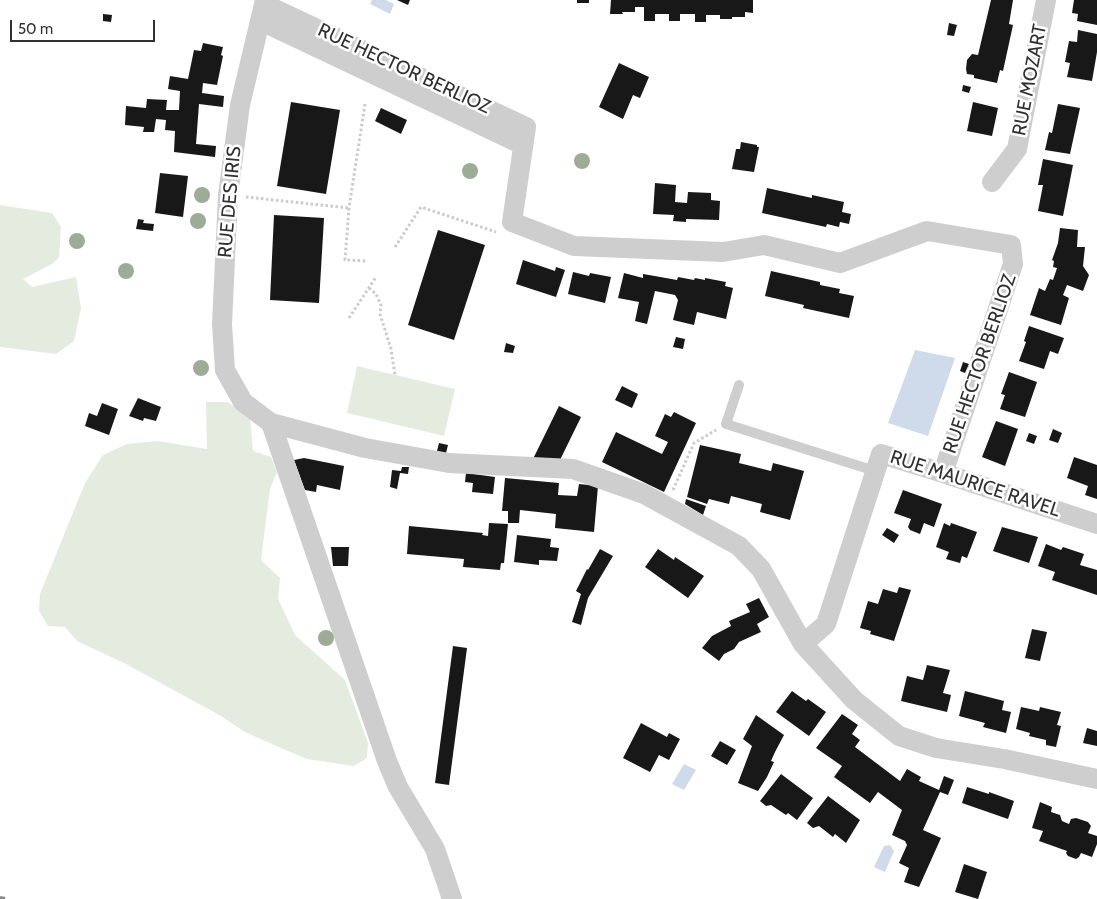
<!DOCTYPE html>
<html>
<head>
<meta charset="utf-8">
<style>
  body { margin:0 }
  #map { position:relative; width:1097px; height:899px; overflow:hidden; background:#fff; font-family:Cabin,sans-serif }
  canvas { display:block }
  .scale { position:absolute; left:10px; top:20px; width:145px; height:22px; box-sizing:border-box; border:2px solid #313131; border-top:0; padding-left:6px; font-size:15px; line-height:18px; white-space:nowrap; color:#313131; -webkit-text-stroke:4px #fff; paint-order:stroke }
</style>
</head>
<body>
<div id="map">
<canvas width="1097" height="899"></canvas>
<div class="scale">50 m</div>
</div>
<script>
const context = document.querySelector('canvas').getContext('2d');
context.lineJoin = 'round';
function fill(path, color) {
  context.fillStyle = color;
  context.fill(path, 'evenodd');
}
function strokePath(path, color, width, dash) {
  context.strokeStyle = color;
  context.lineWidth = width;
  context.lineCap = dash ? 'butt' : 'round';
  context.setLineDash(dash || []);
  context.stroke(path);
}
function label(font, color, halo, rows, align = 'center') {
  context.font = font + ' Cabin,sans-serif';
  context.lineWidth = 5;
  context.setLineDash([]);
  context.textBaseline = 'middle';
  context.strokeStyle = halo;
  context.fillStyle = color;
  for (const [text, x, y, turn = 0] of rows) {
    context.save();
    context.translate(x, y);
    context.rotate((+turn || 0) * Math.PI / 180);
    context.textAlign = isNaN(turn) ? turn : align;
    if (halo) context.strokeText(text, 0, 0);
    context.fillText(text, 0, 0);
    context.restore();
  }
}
fill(new Path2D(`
  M0,205L52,213L61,227L59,258L52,264L23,279L32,287L76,277L81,308L74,341L56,354L0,347Z
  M357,366L455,389L444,436L347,413Z
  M206,402H228L250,417L253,451L271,457L277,472L270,489L261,560L280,578L278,599L295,635L345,680L368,743L367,758L354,766L307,759L274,745L245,732L221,716L126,664L77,641L65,627L48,626L39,611L40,594L85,483L103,455L127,444L158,441L207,449Z`), '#e4ece0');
fill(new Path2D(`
  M372,0H386L394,4L390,14L370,4Z
  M915,350L955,358L928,436L888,423Z
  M684,764L696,770L684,790L672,784Z
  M890,845L894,851L885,872L874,867L884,846Z`), '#cfdaea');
fill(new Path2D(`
  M397,0H410L408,5Z
  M577,0H589V3H577Z
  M611,0H753V13L745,12V17H732V19H720V15H706V22H695V14H680V21H669V14H655V21H644V7H635V12H622L623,14H610Z
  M991,0H1013L1009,24L1013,25L1003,71L1000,70L997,83L974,78V75L967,74L966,69L967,60L972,54L978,55Z
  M1074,0H1097V25L1077,21L1078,14L1072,13Z
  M103,14L112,15L111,22L103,21Z
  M949,23L957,25L954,36L947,35Z
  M1078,30L1097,34V52L1092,81L1067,77L1070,63L1065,62L1069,41L1077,42Z
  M203,43L223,47L221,55L223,56L217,85L203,83L202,93L224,96L223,107L199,104L196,144L216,146L215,157L174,152L175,131L165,130L166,120L156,119L154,132H143L144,127L125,125L126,106L146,108L147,99L167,100L166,110H179L180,91L168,89L170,76L188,79L194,50L201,51Z
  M619,63L649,77L640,98L633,95L623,119L599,107Z
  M963,85L971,87L969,93L962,91Z
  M291,102L340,110L326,194L277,186Z
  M973,102L998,108L992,136L967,131Z
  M1058,104L1080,108L1070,154L1045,150L1049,132L1052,133Z
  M381,108L407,120L401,134L375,121Z
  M741,142L757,145V147H759L754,172L732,169L736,149H740Z
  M1043,159L1073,165L1063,216L1038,211L1043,185H1038Z
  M160,173L188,176L183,217L155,213Z
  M655,183L676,185L675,202L687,203L688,192L711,193V200L720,201L719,220L686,219V222L673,221L674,215L653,214Z
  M767,188L812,198V195L844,202L842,212L851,214L849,224L840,222L839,227L827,224L826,227L762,213Z
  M274,215L324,218L319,303L270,300Z
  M138,219L144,220L143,223L154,224L153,231L136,229Z
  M1060,228L1078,230L1077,247H1085L1083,266L1089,275L1083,291L1067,285L1063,295L1069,298L1061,325L1030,315L1039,288L1045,291L1050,279L1053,280L1057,268L1053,267L1054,261L1052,260L1058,243Z
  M438,230L485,245L454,340L408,325Z
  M523,260L555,271L556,267L565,270L556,297L516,284Z
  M771,271L820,282V285L840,289L839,293L854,296L849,318L803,308L804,305L765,296Z
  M573,272L589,276L590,273L611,277L605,303L568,294Z
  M624,273L643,278V274L649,275L677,280L678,277L694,280L695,278L705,280V278L726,282L725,286L733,288L726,319L697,312L694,325L673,320L678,300L675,295L655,291L647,324L635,321L639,302L618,298Z
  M1029,326L1064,338L1058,354L1050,351L1044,369L1019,361L1026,342L1024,341Z
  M676,337L685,339L683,349L673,347Z
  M506,343L515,346L513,353L504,352Z
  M963,362L969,364L965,373L960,371Z
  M1009,372L1037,382L1025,417L1000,409L1005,395L1001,394Z
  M622,386L638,394L632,408L615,400Z
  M138,398L161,407L156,421L144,418L143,421L129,416Z
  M102,403L118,409L109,435L85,426L89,413L97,416Z
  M559,406L581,417L560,460L533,459Z
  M674,412L696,423L664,492L602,462L616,432L662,454L668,442L655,436L665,414L671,417Z
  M996,421L1018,429L1005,466L982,457Z
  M1053,429L1062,433L1058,443L1049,440Z
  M1029,433L1037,436L1034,444L1026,441Z
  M439,443L448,445L446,453L437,451Z
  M700,445L741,454L739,463L771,471L773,463L804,471L790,520L760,512L762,504L731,496L729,504L709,499L707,504L687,497Z
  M1074,457L1097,465V499L1085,495L1088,486L1067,478Z
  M304,458L344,466L340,490L317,485L316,492L305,490L294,460Z
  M402,467H409L408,474L400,473L397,489L390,487L392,470L401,471Z
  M466,473L495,477L493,494L472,492L473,483L465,482Z
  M505,478L559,483L558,495L577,496L579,484L598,486L594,532L555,528L556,514L520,510L519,523H508V511H502Z
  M903,490L942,504L934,527L924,523L920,534L910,530L908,527L911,519L894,513Z
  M686,499L706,506L703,515L685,504Z
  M489,523L508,524L504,563H501L500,570L463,567L464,559L407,554L409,526L483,533L482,535L488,536Z
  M944,523L950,526L951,523L977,532L967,558L962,556L960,563L946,559L949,552L936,547Z
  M1002,527L1038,537L1029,563L993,551Z
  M887,528L899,535L894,543L882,535Z
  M517,535L551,539L550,547L559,548L557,561L539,560V565L514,562Z
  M1046,544L1061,550L1063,547L1084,554L1080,565L1097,570V595L1052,580L1055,572L1038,566Z
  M331,547H349L348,566H333Z
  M600,549L613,556L588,598L581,625L572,622L581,594L576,591L587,569L588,570Z
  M658,549L674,560L675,557L704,576L688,598L645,567Z
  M899,587L911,590L894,641L870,634L871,631L860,628L868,601L878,604L883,589L897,593Z
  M759,598L769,617L757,624L761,632L739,642L734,649L724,654L719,661L702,648L712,636L731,626L729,621L750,612L746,604Z
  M1032,629L1047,632L1040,661L1025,658Z
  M453,646L467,648L449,785L435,783Z
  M927,665L950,670L943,693L951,695L947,712L901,701L907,676L923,680Z
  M792,691L806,701L808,699L826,712L809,736L776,712Z
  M965,691L1004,701L1002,710L1011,712L1006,733L983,727L985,723L959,716Z
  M1021,707L1039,711L1040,707L1061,712L1057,725L1061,726L1056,747L1046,745V740L1029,736L1030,733L1016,729Z
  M842,714L858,725L852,734L860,740L855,747L900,781L907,769L921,777L919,781L939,790L944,776L954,780L948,795L940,792L923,830L941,838L919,887L904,882L909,868L899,863L907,845L905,841L892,835L902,810L878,792L870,803L834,777L842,766L816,748Z
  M756,715L784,735L775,752L771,761L774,762L767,777L758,791L738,783L752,746L743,739Z
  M641,723L667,737L669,733L680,739L669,760L659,755L650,772L623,758Z
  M1087,728L1097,731V746L1083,743Z
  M720,741L736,750L727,765L711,756Z
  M781,774L813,798L797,820L788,813L786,815L771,805L766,806L760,801Z
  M967,787L989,794V792L1014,801L1008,819L962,803Z
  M828,796L860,820L846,843L835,834L833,837L819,826L813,828L807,823Z
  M1040,802L1052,807L1051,812L1060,815L1062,821L1069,824L1071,819L1076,818L1088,822L1091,826L1088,833L1097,836V844L1092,857L1081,853L1079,857L1076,859L1068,856L1066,853L1067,851L1039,841L1043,831L1032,828Z
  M964,864L987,872L978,899L955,892Z`), '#181818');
strokePath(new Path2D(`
  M365,104L349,208L345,260L367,261
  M246,197L349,208
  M395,247L421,207L496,232
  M369,288L376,294L381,305L380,314L391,349L395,375
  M349,318L376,277
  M673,490L694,443L716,430`), '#cbcbcb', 3, [2.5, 2.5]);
strokePath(new Path2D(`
  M739,385L726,424L875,471`), '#cecece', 10);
strokePath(new Path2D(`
  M265,0L240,105L228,195L222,324L225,370L243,402L271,423L365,448L449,463L573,469L644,494L739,546L761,569L803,644L854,700L899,736L936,748L1004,759L1097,779
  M264,4L526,127L512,222L574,246L723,252L764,245L840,263L927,231L1011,245L1013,264L943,473
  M261,21L523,145
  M992,182L1017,149L1046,0
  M271,423L387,761L398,787L435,849L452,899
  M803,644L826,624L881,454L943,473L1097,524`), '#cecece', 20);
strokePath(new Path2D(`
  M0,898L5,899`), '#868686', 4, [5, 4]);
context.fillStyle = '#9dac97';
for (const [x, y] of [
  [582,161],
  [470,171],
  [202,195],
  [198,221],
  [77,241],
  [126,271],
  [201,368],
  [326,638]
]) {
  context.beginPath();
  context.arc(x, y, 8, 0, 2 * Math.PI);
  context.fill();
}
label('19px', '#313131', '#fff', [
  ["RUE HECTOR BERLIOZ",404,69,25],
  ["RUE MOZART",1030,80,-79],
  ["RUE DES IRIS",230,202,-85],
  ["RUE HECTOR BERLIOZ",980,364,-71],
  ["RUE MAURICE RAVEL",975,484,18]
]);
</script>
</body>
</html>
